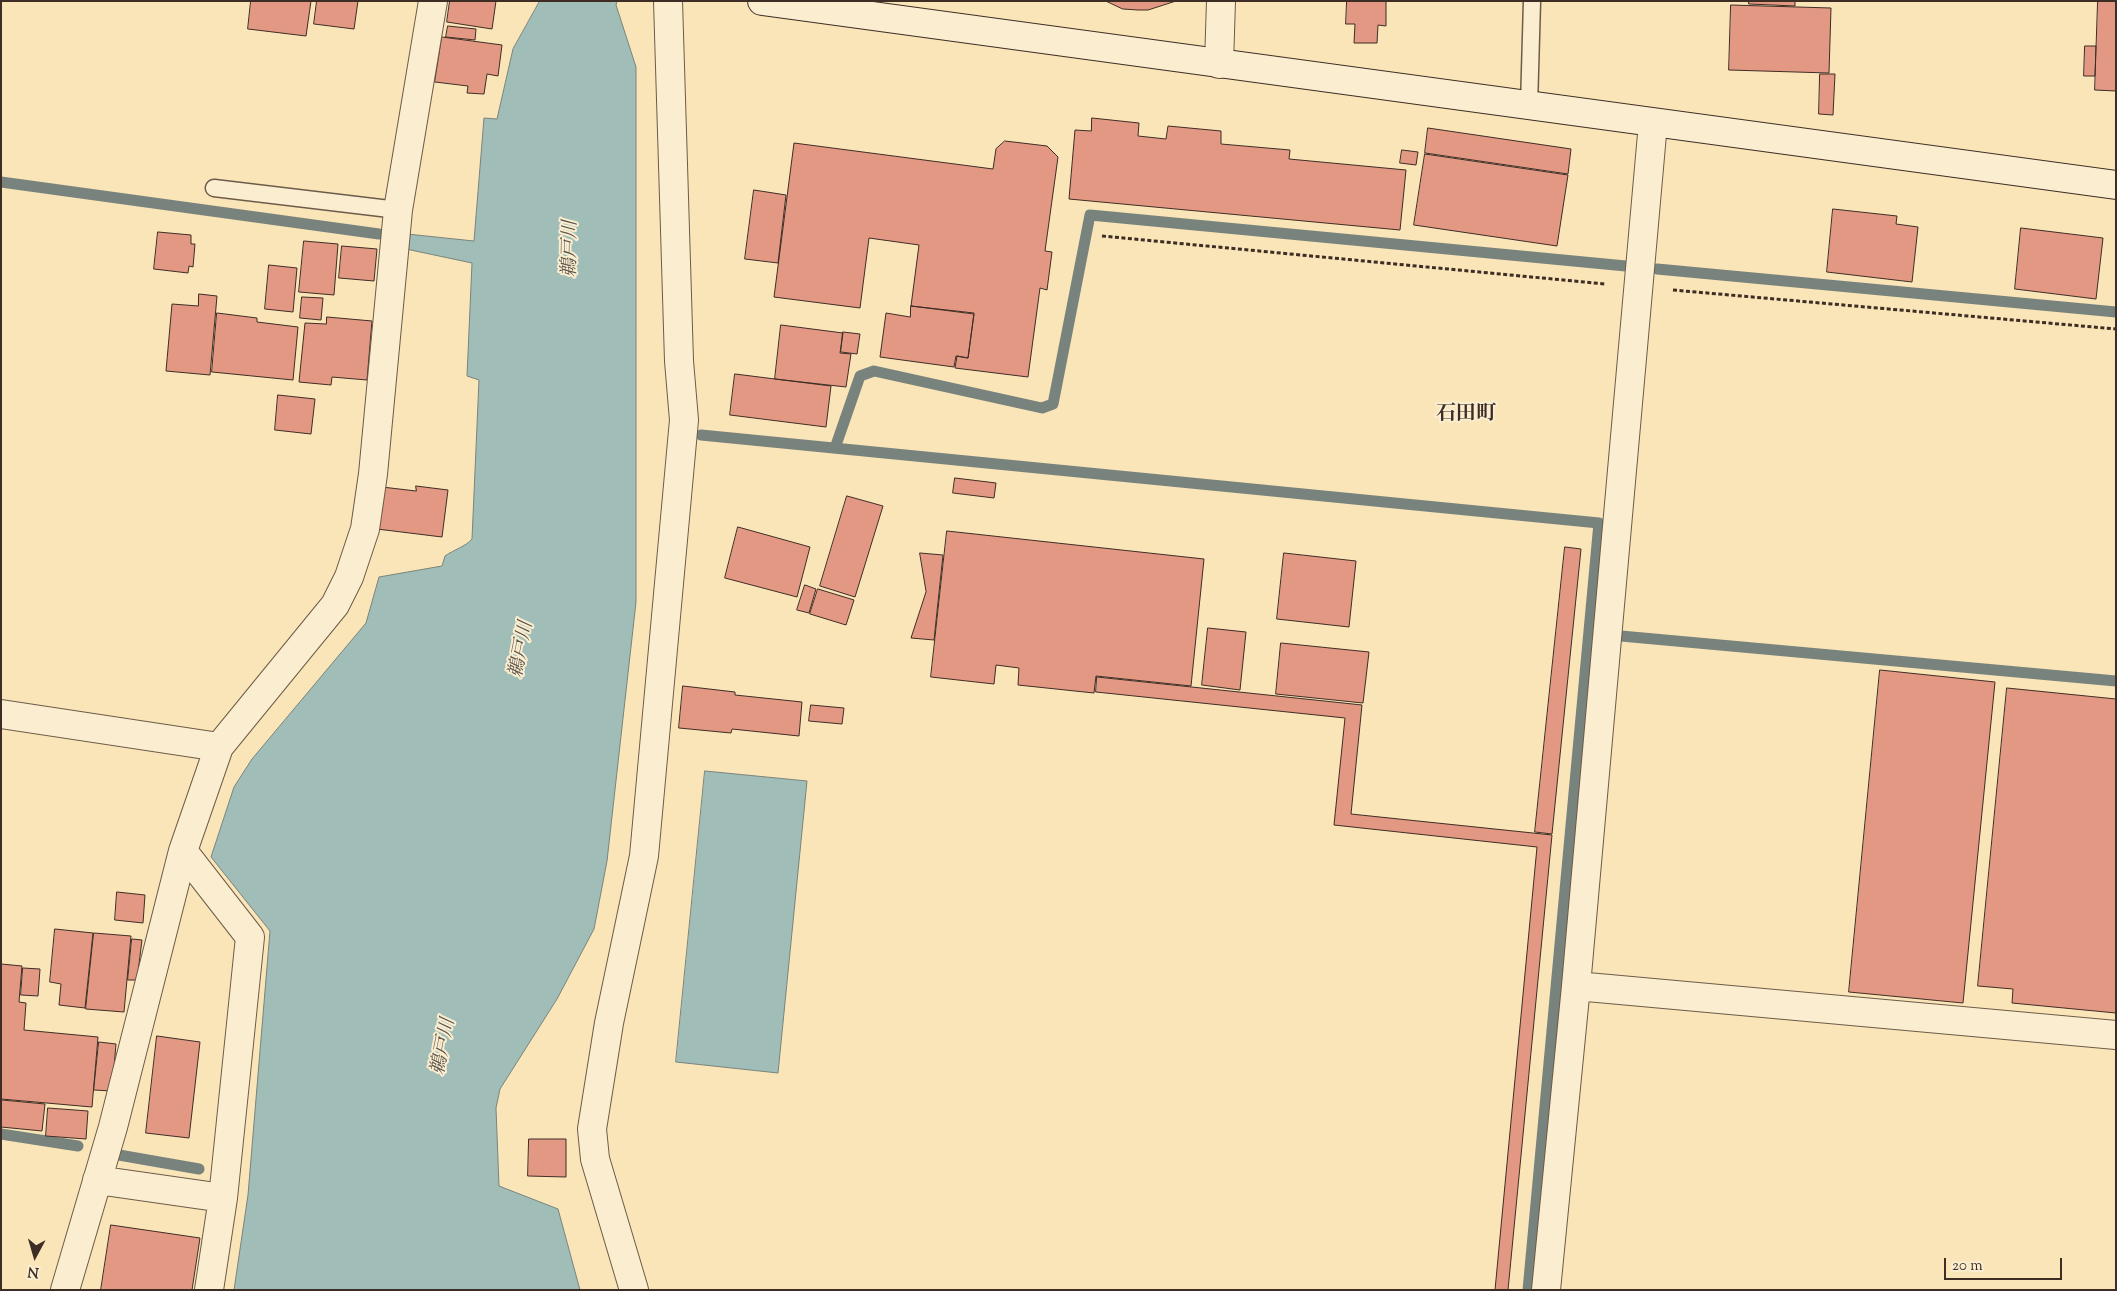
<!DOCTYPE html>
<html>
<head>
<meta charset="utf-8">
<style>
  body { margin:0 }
  #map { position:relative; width:2117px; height:1291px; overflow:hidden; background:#f9e5b7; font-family:"Sorts Mill Goudy",serif }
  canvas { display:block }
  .frame { position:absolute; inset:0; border:2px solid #3e2d25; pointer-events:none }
  .north { position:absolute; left:10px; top:1231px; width:50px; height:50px; -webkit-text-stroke:4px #fbeed0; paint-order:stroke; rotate:186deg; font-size:14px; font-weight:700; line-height:20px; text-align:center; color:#3e2d25 }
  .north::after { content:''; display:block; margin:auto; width:18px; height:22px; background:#3e2d25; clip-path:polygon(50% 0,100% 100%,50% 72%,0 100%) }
  .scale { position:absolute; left:1944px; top:1258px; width:118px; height:22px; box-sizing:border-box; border:2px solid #3e2d25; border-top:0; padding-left:6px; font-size:15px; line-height:18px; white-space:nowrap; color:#3e2d25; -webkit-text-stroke:4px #fbeed0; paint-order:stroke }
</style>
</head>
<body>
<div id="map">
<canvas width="2117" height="1291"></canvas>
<div class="frame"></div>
<div class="north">N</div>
<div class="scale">20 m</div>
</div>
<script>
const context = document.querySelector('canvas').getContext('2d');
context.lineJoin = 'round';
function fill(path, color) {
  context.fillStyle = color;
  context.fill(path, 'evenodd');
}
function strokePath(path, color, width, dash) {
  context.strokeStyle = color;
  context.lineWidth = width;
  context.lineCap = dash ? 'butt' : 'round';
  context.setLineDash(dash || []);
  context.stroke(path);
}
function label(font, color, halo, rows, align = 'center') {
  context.font = font + ' "Sorts Mill Goudy","Noto Serif JP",serif';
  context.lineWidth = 4;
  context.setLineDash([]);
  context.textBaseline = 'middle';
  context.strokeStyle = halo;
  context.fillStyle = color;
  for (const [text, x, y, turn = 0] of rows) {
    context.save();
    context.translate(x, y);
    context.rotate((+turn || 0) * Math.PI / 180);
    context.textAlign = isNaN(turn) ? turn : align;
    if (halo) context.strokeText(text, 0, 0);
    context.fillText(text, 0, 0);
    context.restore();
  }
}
const water = new Path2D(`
  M540,1H617L616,5L636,67V602L607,861L594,929L557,999L500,1089L496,1108L499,1186L558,1209L580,1290H234L248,1195L270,931L211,857L234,787L252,759L366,623L379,577L442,566L445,556C455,549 465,547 472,539L479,380L467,376L472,263L406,249L407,234L474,241L484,118L497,119L513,49Z
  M705,771L807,781L778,1073L676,1062Z`);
fill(water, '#a1bdb8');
strokePath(water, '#79837d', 1);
strokePath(new Path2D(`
  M1,182L379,234
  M1657,269L2116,312
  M701,435L1599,523L1528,1290
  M835,448L860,376L874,371L1042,408L1053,404L1090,215L1626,266
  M1621,636L2116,681
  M1,1134L78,1146
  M119,1155L199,1169`), '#79837d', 11);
const building = new Path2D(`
  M251,1H311L306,36L248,29Z
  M317,1H358L354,29L314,24Z
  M450,1H496L492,29L447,22Z
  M1106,1H1176L1148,10H1138L1123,9Z
  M1347,1H1386V26L1378,25L1377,43H1354L1355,24H1346Z
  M1749,1H1795V6L1749,4Z
  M2098,1H2116V91L2095,90Z
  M1731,5L1831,8L1829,73L1729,70Z
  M448,26L476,29L475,40L446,37Z
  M442,37L502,45L498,76L487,74L484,94L467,93L468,86L435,82Z
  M2085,46H2096L2095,76H2084Z
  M1820,74H1835L1833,115L1819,114Z
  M1092,118L1139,123L1138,136L1166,139L1168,126L1221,131V144L1290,150L1289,159L1406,170L1400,230L1069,199L1075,130L1091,131Z
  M1428,128L1571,149L1568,174L1425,153Z
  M1005,141L1047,146L1058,157L1045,251L1052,252L1047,290L1040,288L1028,377L955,368L957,356L968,358L974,313L911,306L919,245L869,238L860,308L774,297L794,143L993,169L996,149Z
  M1402,150L1418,152L1416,165L1400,163Z
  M1425,154L1568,175L1557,246L1414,225Z
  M754,190L786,195L778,263L745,259Z
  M1833,209L1897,216L1896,224L1918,227L1912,282L1827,272Z
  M2021,228L2103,238L2096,299L2015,289Z
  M158,232L191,235V244H195L193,267L189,266L188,273L154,269Z
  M304,241L338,244L334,295L299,292Z
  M342,246L377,249L374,281L339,278Z
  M269,265L297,268L293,312L265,309Z
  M199,294L217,296L210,375L166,371L172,304L198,306Z
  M302,297L323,298L321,320L300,318Z
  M911,306L974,314L968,358L956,356L954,367L880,357L886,313L910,317Z
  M217,313L257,318V322L298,327L293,380L212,372Z
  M327,317L372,321L367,380L332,377L331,385L299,382L305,323L326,324Z
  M781,325L843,333L840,353L851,354L846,387L775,379Z
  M843,332L860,334L857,354L841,352Z
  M735,374L831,386L826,427L730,415Z
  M278,395L315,399L311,434L275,430Z
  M955,478L996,483L994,498L953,493Z
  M416,486L448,490L442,537L377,529L382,487L416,491Z
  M847,496L883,506L855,597L820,586Z
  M738,527L810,547L797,597L725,578Z
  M947,531L1204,559L1191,686L1096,676L1094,693L1018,685L1019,668L996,665L994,684L931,677Z
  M1565,547L1581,549L1552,834L1535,832Z
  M920,553L943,555L934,640L911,638L926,592Z
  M1284,553L1356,561L1349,627L1277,619Z
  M805,585L816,589L809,613L797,610Z
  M818,589L854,600L846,625L810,614Z
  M1208,628L1246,632L1240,690L1202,685Z
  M1281,643L1369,652L1363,703L1276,694Z
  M1880,670L1995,682L1963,1003L1849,992Z
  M1097,677L1362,705L1351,814L1552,835L1508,1290H1495L1537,847L1334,825L1345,718L1096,692Z
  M683,686L735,692V695L802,702L799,736L732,729L731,733L679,728Z
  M2007,688L2116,699V1013L2012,1003L2013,989L1978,986Z
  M811,705L844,708L842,724L809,721Z
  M117,892L145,895L143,923L115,920Z
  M55,929L93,933L85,1008L59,1005L61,984L50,982Z
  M94,933L131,936L124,1012L86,1009Z
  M132,939L142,940L137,980H128Z
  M1,964L22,966L19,1002L26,1003L24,1030L98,1037L92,1107L1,1099Z
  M23,968L40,969L38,996L21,995Z
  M157,1036L200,1042L189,1138L146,1133Z
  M99,1042L116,1044L112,1091L94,1090Z
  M2,1100L45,1104L42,1131L1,1127Z
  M48,1108L88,1111L86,1139L46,1136Z
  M529,1139H566V1177L528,1176Z
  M111,1225L200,1238L192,1290H101Z`);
fill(building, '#e39883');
strokePath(building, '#3e2d25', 1);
const lane = new Path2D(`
  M1529,106L1532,1
  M214,188L398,210`);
const street = new Path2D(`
  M1219,64L1221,1
  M1,714L219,747
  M183,851L250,937L223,1198L209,1290
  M1576,986L2116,1035
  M97,1180L223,1198
  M65,1290L113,1127L183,851L219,747L335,605L349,577L365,529L373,474L398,210L433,1
  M634,1290L595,1159L592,1129L609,1023L644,856L684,420L679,361L668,1
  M1546,1290L1576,986L1653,123`);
const secondary = new Path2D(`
  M762,1L2116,185`);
strokePath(lane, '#6d5b4a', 19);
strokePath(street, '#6d5b4a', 30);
strokePath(secondary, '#3e2d25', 30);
strokePath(new Path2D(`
  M1102,236L1605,284
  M1673,290L2116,329`), '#3e2d25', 3, [4, 2.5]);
strokePath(lane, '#fbeed0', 16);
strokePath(street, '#fbeed0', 28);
strokePath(secondary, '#fbeed0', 28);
label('italic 19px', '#57514a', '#fbeed0', [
  ["鵜戸川",572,249,-89],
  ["鵜戸川",523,650,-79],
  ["鵜戸川",445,1047,-79]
]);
label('bold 20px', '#3e2d25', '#fbeed0', [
  ["石田町",1466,416]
]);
</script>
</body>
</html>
